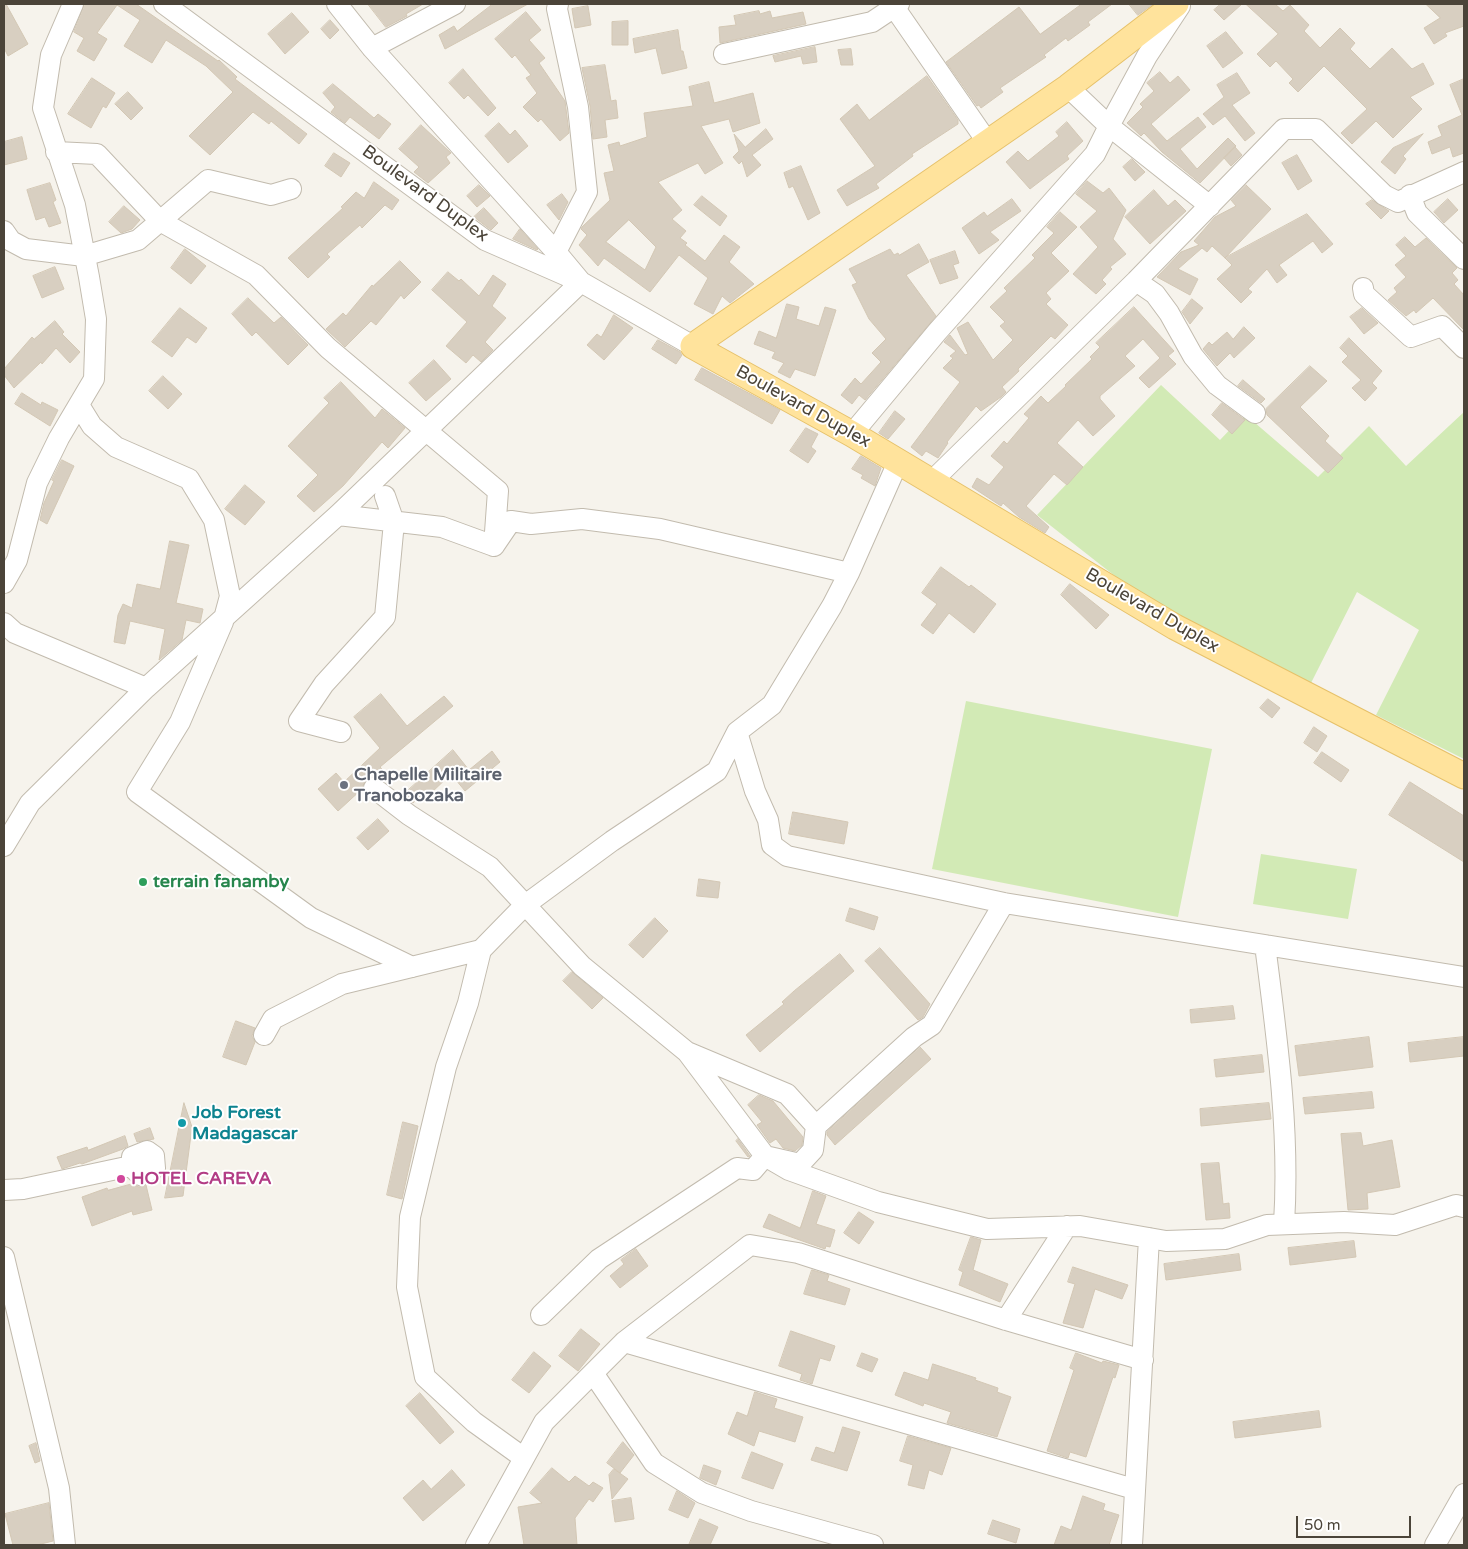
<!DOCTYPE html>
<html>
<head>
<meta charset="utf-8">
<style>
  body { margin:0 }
  #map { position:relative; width:1468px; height:1549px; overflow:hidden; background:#f6f3ec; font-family:"Varela Round",sans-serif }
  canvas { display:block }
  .frame { position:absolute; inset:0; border:5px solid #4b4439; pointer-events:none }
  .scale { position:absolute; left:1296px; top:1516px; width:115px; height:22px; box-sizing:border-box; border:2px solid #4b4439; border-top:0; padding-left:6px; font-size:15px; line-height:18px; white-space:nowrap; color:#4b4439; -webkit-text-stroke:4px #fff; paint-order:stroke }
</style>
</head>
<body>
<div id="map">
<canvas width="1468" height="1549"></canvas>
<div class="frame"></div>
<div class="scale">50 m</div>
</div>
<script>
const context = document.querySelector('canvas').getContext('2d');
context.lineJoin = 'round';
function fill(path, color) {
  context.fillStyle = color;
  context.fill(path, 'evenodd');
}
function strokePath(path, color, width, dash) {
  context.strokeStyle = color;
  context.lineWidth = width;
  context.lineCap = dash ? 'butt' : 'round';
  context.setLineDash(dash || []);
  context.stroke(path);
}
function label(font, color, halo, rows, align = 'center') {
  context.font = font + ' "Varela Round",sans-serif';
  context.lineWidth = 4;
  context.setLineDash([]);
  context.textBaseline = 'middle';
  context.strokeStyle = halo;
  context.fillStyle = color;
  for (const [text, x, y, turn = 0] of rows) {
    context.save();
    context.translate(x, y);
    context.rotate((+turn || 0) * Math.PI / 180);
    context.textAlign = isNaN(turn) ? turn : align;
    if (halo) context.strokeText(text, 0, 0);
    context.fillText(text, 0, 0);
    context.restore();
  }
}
fill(new Path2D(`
  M1161,385L1220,440L1240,419L1247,416L1318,477L1369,426L1406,466L1464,412V759L1376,715L1419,630L1357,592L1311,683L1143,598L1037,515Z
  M966,701L1212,749L1178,917L932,869Z
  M1261,854L1357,869L1348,919L1253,904Z`), '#d2eab5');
const building = new Path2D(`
  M4,4H6L28,44L8,56L4,48Z
  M85,4H136L218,61L219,60L237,77L235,79L307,134L299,144L271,121L269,124L253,112L210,155L189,136L233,92L206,66L166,40L152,63L124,46L140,20L117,5L97,33L107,39L94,61L77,51L84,38L74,32Z
  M368,4H423L406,14L407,16L386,27Z
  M493,4H528L445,49L439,35L454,26L457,31Z
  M1082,4H1112L1088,22L1090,25L1068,41L1066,38L1044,55L1046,57L1000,88L1003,92L981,108L979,105L977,106L946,62L1019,7L1040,34Z
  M1129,4H1151L1152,5L1138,15Z
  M1221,4H1242L1224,20L1214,10Z
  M1246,4H1275L1283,11L1290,5L1309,25L1304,31L1320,48L1340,28L1355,43L1350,49L1370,69L1392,48L1412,69L1423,63L1434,84L1410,97L1422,109L1393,138L1376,121L1352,144L1341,133L1367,109L1324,66L1298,92L1289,83L1293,79L1276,61L1270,67L1257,54L1278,34Z
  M1426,4H1464V26L1445,33L1447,36L1434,44L1424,28L1440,18Z
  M588,6L591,25L575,28L572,9Z
  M759,11L760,14L770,11L772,18L803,12L806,24L720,43L719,27L736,25L734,16Z
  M526,12L541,30L529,40L545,58L539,63L565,101L569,133L560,141L541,119L538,122L523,107L537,93L526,78L531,75L515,55L512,58L495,39Z
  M292,13L309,32L285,54L268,34Z
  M330,20L339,30L330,39L321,29Z
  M628,21V45H612V22Z
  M678,30L681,51H683L687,68L662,74L656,48L635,53L633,39Z
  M1226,32L1243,53L1223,68L1207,46Z
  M815,47L817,62L803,64L801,56L775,62L773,56Z
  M851,49L853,65H841L838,50Z
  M605,65L611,101L616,100L618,118L605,120L607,137L593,139L590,106L582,68Z
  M463,69L496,108L488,116L468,95L464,99L449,83Z
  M1160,72L1170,83L1178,76L1190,90L1151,124L1167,141L1198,117L1206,127L1180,149L1197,169L1228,138L1236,146L1200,183L1162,152L1144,133L1141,136L1127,123L1143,107L1140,104L1154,91L1147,83Z
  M1237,73L1250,93L1232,105L1255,133L1245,141L1225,116L1213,125L1203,114L1224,97L1217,85Z
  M927,76L958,120V124L912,154L913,156L876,184L879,188L847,206L837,190L875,166L840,119L857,104L869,120Z
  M92,78L115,93L106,108L103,106L91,128L68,114Z
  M1464,79V153L1453,157L1450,147L1432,154L1428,142L1442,136L1438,126L1462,115L1450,85Z
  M709,82L714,103L753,93L760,123L733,132L729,119L701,126L723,163L705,174L698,163L658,182L682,210L672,219L686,231L680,238L687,243L685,245L705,261L724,235L740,247L729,262L754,284L730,303L722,296L713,314L694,304L708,278L679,255L650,292L604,258L598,266L579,245L587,235L581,229L582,227L610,200L604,173L614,171L608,145L619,142L620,146L647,137L644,113L693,106L689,87ZM629,220L656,247L645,270L606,242Z
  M333,84L374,118L378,114L391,124L379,139L350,117L345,123L331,112L335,107L323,93Z
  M128,92L143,108L131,120L115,104Z
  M1067,122L1083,141L1067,156L1069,159L1030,189L1006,162L1018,151L1028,161L1059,136L1056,132Z
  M499,123L510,135L515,130L528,146L508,163L485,136Z
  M421,125L451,153L446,157L450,163L428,183L414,172L419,167L399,149Z
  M766,129L773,139L752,155L761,165L747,177L742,161L739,164L733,157L739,151L734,134L745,147Z
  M1423,134L1403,156L1406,159L1395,174L1381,162L1393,148Z
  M22,137L27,159L4,165V142Z
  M1235,147L1242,155L1231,166L1224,158Z
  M334,153L350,163L341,177L325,166Z
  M1297,155L1312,181L1298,190L1282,163Z
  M1132,159L1145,172L1135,181L1123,167Z
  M801,166L820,213L808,220L793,186L789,188L784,173Z
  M1087,181L1103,193L1109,188L1126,210L1113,239L1126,254L1110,267L1112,269L1102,280L1106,284L1096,294L1073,274L1098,247L1080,227L1097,211L1076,194Z
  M374,182L399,200L392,210L385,205L362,228L360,225L327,254L330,257L308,278L288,258L343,208L341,207L356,192L364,198Z
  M50,183L56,200L53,202L61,223L49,227L45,217L36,220L27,190Z
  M479,185L490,196L477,207L467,196Z
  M1246,185L1271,209L1225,258L1212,246L1207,252L1202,248L1178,269L1198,279L1190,295L1157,277L1181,252L1199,245L1194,241L1215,217L1236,206L1231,200Z
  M1154,190L1168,206L1175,200L1186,211L1150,244L1125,217Z
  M562,194L568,202L559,220L547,205Z
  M702,196L727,216L720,226L694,205Z
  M1012,199L1021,211L990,232L999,240L979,254L962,228L984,212L987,216Z
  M1448,199L1458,210L1444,223L1434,212Z
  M1372,200L1389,211L1381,219L1366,204Z
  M124,206L140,220L132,229L121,233L109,222Z
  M484,208L498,223L491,230L474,217Z
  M1060,212L1077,227L1051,253L1069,271L1046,293L1051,299L1046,304L1068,325L1055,339L1051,336L1018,369L1019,371L1002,387L1006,392L1001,397L981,411L976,406L947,442L948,443L938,458L926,451L922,456L911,447L960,382L943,368L953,358L950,356L956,351L944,342L950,335L965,355L968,354L957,328L968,322L993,360L1013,340L1000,326L1005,322L990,307L1007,291L1004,288L1035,258L1032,255L1054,233L1047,227Z
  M1307,214L1333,244L1322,253L1313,241L1279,265L1287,275L1277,283L1267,269L1248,289L1252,292L1241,303L1217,279L1232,265L1225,258Z
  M520,229L538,249L537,250L513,239Z
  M1405,237L1415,247L1426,238L1457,268L1452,273L1458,280L1454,284L1464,295V330L1433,298L1416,313L1414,310L1406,316L1388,300L1397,292L1394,288L1406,277L1395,265L1406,256L1396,245Z
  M919,244L929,262L906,275L936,316L865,400L859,395L852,404L841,395L855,378L861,384L881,362L872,353L886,339L869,319L852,285L857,283L849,269L890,249L894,255L898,253L899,255Z
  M185,249L206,266L191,284L171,268Z
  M955,251L959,263L953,265L958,278L940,284L930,260Z
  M400,261L421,282L404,299L401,295L376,325L371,321L345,347L326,329L343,313L346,316L372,285L373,286Z
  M55,267L64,289L42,298L33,276Z
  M448,272L459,281L461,279L479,296L493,275L506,284L492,306L506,318L485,342L493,350L481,362L473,355L466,363L446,346L467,322L432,290Z
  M248,298L274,323L281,317L308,345L288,365L256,332L252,336L232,314Z
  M1192,299L1203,308L1190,324L1182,312Z
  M787,304L799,307L796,319L819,326L825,307L836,310L815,376L795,369L790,378L778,372L784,363L772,358L775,352L754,344L759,331L776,338Z
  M1134,307L1174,351L1168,356L1176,364L1149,388L1139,378L1160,358L1143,339L1125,356L1135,366L1100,396V399L1115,416L1093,436L1078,420L1057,443L1083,467L1067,485L1054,474L1026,506L1049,527L1045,533L1019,517L1003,503L1001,506L972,487L977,478L989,485L1004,467L991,456L1004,441L1007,444L1029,418L1024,414L1041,396L1048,403L1066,386L1065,385L1092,359L1090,357L1100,347L1096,343Z
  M180,308L207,328L196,343L187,337L172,357L152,342Z
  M1362,308L1378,323L1364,334L1350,317Z
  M614,315L633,328L604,360L587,345L597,334L601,337Z
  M55,321L64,332L62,334L80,352L70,363L56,348L42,364L41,362L14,388L4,375V369L32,337L34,339Z
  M1244,327L1255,338L1234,358L1230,353L1217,366L1203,349L1209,342L1212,345L1227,332L1233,339Z
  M1349,338L1382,371L1372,383L1377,388L1365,401L1352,388L1361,380L1342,362L1348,356L1340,348Z
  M658,340L680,352L682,355L676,364L652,349Z
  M434,360L451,379L426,401L409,383Z
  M1310,366L1327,381L1300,407L1329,436L1325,441L1343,458L1328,473L1267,415L1266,409Z
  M702,368L780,410L772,424L695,380Z
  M163,376L182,394L168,409L149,391Z
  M1243,380L1265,399L1261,403L1238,386Z
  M341,382L375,418L382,409L405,428L388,448L382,442L343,486L314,512L297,496L318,475L288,446L329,403L324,398Z
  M22,393L41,405L42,402L58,410L50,426L15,404Z
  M1222,403L1245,420L1232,434L1212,415Z
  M895,411L905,419L888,439L879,433Z
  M806,428L818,434L811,447L816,451L808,463L790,451Z
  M861,456L881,468L875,486L861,478L863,475L852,469Z
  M62,460L74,466L47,524L40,520L44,503L54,481L52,480Z
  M245,485L265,502L245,525L225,509Z
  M170,541L189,545L176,603L203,609L200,623L186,620L182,640L159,660L165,629L130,621L125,644L114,642L118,615L123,604L132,608L137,584L160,589Z
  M941,567L969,587L971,585L996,604L974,633L949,613L933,634L921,625L937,604L922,593Z
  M1070,584L1109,615L1096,629L1061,595Z
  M381,694L407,726L444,696L453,706L380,767L383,770L376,776L365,780L362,789L338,811L318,789L336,773L344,782L380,748L354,717Z
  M1268,699L1280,708L1272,718L1260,708Z
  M1314,727L1327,736L1317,752L1304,743Z
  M453,750L469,770L492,751L500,762L465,791L451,774L430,794L427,790L413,803L403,795Z
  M1322,752L1349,770L1341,782L1314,763Z
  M1410,782L1464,816V862L1389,815Z
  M793,812L848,822L844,844L789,834Z
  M378,819L389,831L368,850L357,838Z
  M699,879L720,882L718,898L697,896Z
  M850,908L878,917L874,930L846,921Z
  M655,918L668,931L643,958L629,945Z
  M880,948L930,1004L923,1017L918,1020L865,961Z
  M840,954L854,971L760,1052L746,1035L784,1004L782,1002L794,991Z
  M572,972L603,998L592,1009L563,981Z
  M1233,1006L1235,1019L1191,1023L1190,1010Z
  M236,1021L255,1028L252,1036L255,1042L246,1065L223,1057Z
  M1369,1037L1373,1067L1299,1076L1295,1046Z
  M1464,1037V1056L1410,1062L1408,1043Z
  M920,1047L931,1059L835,1145L827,1135V1132Z
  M1262,1055L1264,1072L1216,1077L1214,1060Z
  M1372,1092L1374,1108L1305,1114L1303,1098Z
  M759,1095L773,1101L803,1137L802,1145L795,1151L783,1148L776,1139L770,1143L757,1125L762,1122L748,1105Z
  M184,1103L192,1127L183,1196L165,1198Z
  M1269,1103L1271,1119L1201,1126L1200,1109Z
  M403,1122L418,1126L402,1199L387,1195Z
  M150,1128L154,1139L137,1142L134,1134Z
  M1361,1133L1363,1146L1392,1140L1400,1187L1367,1193L1368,1209L1348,1210L1341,1134Z
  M125,1136L128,1146L123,1149L82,1164L80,1163L62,1169L57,1157L87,1147L88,1150Z
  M738,1139L750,1156L748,1157L736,1141Z
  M1219,1163L1223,1204L1229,1203L1230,1218L1206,1220L1201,1164Z
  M132,1184L139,1187L146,1185L152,1210L133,1215L132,1211L92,1226L82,1197L107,1188L108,1190Z
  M813,1191L826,1196L816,1224L835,1230L830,1247L826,1246L825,1249L763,1227L769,1214L800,1228Z
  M859,1212L874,1222L859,1244L844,1233Z
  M971,1237L981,1240L973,1270L1008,1284L1000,1302L959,1285L963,1272L959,1270Z
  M1354,1241L1356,1257L1290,1265L1288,1248Z
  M636,1249L648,1266L620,1288L610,1276L624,1264L621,1260Z
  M1239,1254L1241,1270L1166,1280L1164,1264Z
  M1073,1267L1128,1285L1122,1299L1095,1289L1083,1328L1063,1323L1075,1284L1068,1282Z
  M812,1270L829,1275L827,1281L850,1289L845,1305L804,1294Z
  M581,1329L600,1344L578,1371L559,1356Z
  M791,1331L835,1346L830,1361L820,1358L812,1384L800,1380L802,1374L779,1366Z
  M534,1352L551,1366L529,1393L512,1380Z
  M862,1353L878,1359L872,1372L857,1366Z
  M1076,1353L1102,1363L1103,1361L1119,1365L1115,1378L1113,1377L1086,1457L1070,1452L1068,1458L1047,1451L1074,1370L1070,1368Z
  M933,1364L976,1378L975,1380L998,1388L997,1392L1011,1397L997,1437L947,1423L951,1412L924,1403L923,1406L895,1395L904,1372L928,1380Z
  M755,1392L777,1399L774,1408L803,1417L795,1442L759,1431L754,1446L728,1434L737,1412L747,1416Z
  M420,1393L454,1432L440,1444L406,1406Z
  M1319,1411L1321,1427L1235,1438L1233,1422Z
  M843,1427L860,1432L847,1471L811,1460L816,1447L834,1453Z
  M908,1436L951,1448L942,1475L929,1470L924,1489L908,1485L913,1465L900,1461Z
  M623,1442L634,1455L620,1473L607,1463Z
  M36,1443L40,1461L35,1463L29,1446Z
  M752,1452L783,1464L773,1489L742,1478Z
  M704,1465L721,1471L716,1485L700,1478Z
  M552,1468L569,1482L575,1476L589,1486L593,1482L603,1488L593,1502L589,1499L575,1518L577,1545H524L518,1507L542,1503L530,1493Z
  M614,1469L628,1479L612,1499L609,1475Z
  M452,1470L465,1485L423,1521L403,1498L423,1480L431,1489Z
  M677,1491L695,1503L688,1518L669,1510Z
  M1083,1496L1105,1504L1103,1510L1119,1515L1109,1545H1054L1061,1526L1071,1530Z
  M631,1498L634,1519L615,1522L612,1501Z
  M49,1503L53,1541L37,1545H13L5,1514Z
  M700,1519L718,1527L710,1545H689Z
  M993,1520L1020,1529L1016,1543L988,1534Z`);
fill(building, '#d8cfc1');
strokePath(building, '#d3c7b4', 1);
const minor = new Path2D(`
  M164,4L485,240L581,282L693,346
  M892,4L988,143
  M1180,6L1147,56L1109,126L1210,206
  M372,48L455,4
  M724,54L872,22L899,4
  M56,152L97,154L160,221L256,275L328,348L498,491L494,546
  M1410,195L1417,213L1464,259
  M4,231L11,241L26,249L84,256L138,240L208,180L271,195L291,189
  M556,252L587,192L578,107L557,9L558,4
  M1136,281L1155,294L1169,313L1193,356L1217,385L1255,413
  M1363,288L1364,294L1411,337L1442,326L1464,348
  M79,405L92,426L116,447L189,479L214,520L230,596L223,622L180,722L137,792L311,918L412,967
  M852,434L937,332L1095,154L1109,126L1068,87
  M932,481L1136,281L1284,129H1316L1384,195L1398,202L1464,172
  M338,515L442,527L494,546L511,521L531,524L582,519L660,529L849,573
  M4,583L17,560L37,483L59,438L94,379L96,319L89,277L75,205L43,108L51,55L73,4
  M4,623L15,633L146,688
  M341,732L299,721L324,684L385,617L394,522L385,496
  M737,732L755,791L768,820L772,845L787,856L1004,903L1464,977
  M374,788L409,815L490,867L582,966L687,1052L765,1156L789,1170L878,1202L987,1229L1080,1226L1166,1241L1225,1239L1267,1225L1344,1222L1395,1225L1456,1205L1464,1207
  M4,846L30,803L146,688L338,515L581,282L556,252L372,48L337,4
  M1265,945C1277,1038 1290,1131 1284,1224
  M481,950L468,1003L446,1067L410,1217L407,1287L425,1377L474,1422L524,1458
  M264,1035L273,1019L342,984L481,950L525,905L612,841L717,771L737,732L772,705L832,606L849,573L898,462
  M687,1052L787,1094L816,1126
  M147,1151L154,1156L155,1168L140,1175L131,1166L132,1157Z
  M4,1190L23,1189L131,1166
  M4,1257L59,1488L65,1545
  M541,1315L599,1259L737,1168L753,1170L765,1156L800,1164L813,1150L816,1126L914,1037L932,1025L1004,903
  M1006,1320L1067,1226
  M624,1342L1134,1489
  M593,1373L654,1463L702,1493L751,1511L873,1545
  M476,1545L544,1422L624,1342L750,1245L798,1253L1006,1320L1143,1360
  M1132,1545L1149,1238
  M1435,1545L1464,1494`);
const major = new Path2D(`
  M1176,4L1068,87L693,346L852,434L1175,627L1464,776`);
strokePath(minor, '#c2bbae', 22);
strokePath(major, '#e6c16a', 27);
strokePath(minor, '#fff', 20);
strokePath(major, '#ffe39c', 25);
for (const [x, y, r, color] of [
  [344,785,5,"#6b7280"],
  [143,882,5,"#2e9e5b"],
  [182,1123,5,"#0f9aa8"],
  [121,1179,5,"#d1479c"]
]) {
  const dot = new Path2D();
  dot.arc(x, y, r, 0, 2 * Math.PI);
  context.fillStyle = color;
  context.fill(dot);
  strokePath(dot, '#fff', 2);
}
label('18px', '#4b4439', '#fff', [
  ["Boulevard Duplex",425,194,36],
  ["Boulevard Duplex",803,407,29],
  ["Boulevard Duplex",1152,611,30]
]);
label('bold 18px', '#5b616d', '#fff', [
  ["Chapelle Militaire",354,775],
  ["Tranobozaka",354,796]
], 'left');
label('bold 18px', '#27864d', '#fff', [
  ["terrain fanamby",153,882]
], 'left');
label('bold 18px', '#0d838f', '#fff', [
  ["Job Forest",192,1113],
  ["Madagascar",192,1134]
], 'left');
label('bold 18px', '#b23c85', '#fff', [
  ["HOTEL CAREVA",131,1179]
], 'left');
</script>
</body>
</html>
